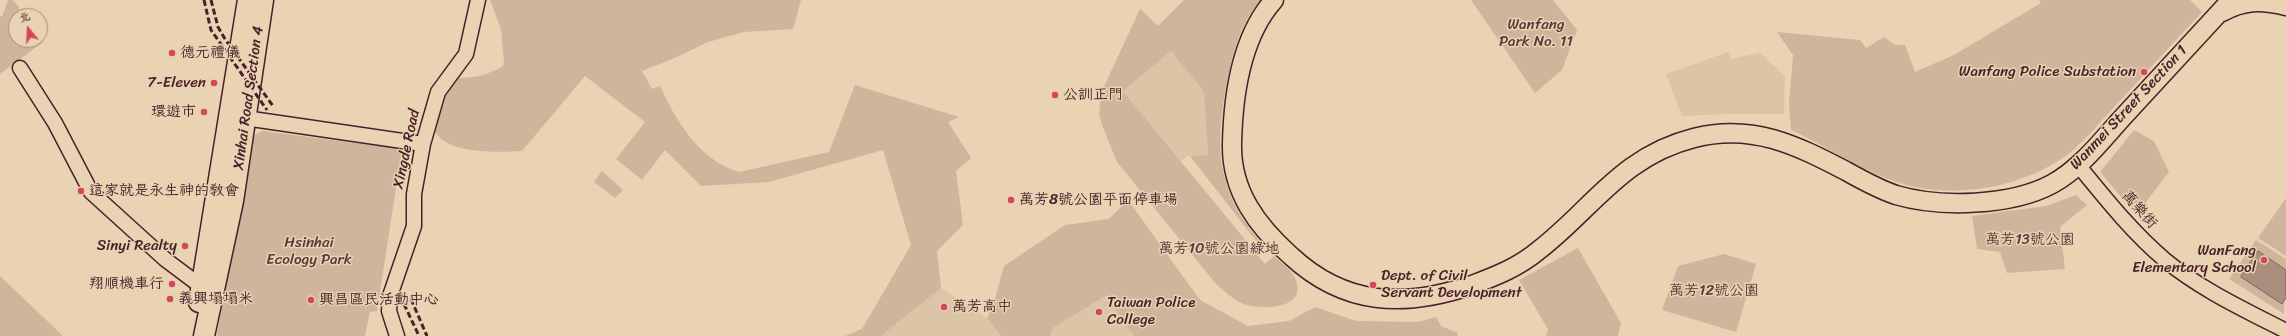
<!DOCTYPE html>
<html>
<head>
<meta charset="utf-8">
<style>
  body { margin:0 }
  #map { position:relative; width:2286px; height:336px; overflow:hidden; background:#e9d3b2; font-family:Sriracha,"LXGW WenKai TC",sans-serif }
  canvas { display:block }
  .north { position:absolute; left:8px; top:8px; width:40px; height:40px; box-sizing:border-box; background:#e9d3b2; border:1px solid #a98b7c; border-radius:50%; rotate:342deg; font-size:11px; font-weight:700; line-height:16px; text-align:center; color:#4a1f2b }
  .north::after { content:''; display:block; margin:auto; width:14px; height:18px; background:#d1495b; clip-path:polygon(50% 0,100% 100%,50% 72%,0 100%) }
</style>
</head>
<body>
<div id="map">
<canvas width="2286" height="336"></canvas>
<div class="north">北</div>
</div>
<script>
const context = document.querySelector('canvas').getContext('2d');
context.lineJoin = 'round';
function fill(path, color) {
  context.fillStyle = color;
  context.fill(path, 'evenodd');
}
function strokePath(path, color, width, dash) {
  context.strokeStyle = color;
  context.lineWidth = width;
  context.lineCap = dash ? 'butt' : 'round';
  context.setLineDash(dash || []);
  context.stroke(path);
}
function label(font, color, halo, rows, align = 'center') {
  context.font = font + ' Sriracha,"LXGW WenKai TC",sans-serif';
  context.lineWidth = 3;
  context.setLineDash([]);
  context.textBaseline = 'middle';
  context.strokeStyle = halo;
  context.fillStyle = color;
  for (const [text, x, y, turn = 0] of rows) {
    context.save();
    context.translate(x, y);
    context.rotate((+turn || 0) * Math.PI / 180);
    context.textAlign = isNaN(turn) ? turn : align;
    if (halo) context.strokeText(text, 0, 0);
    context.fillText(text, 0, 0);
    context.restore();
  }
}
fill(new Path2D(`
  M1171,51L1204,92L1208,155L1187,156L1181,161L1123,91Z
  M1728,52L1731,59L1760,53L1785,76L1784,114H1726L1682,116L1666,74Z
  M941,288L987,318L1001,336H881Z
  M1107,296L1134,336H1050L1053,328Z`), '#dcc4a7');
fill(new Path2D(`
  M8,0H13L19,7L20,16H16V40H40V38L43,42L0,74V16L2,17Z
  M490,0H801L793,29L744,32L708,42L677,57L642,71L652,89L660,86C676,121 700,161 739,172L829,152L855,85L959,117L948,122L971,158L956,171L963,225L937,251L941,288L881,336H845L862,329L911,245L883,150L769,182L701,186L665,150L642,180L616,159L645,122L585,76L522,151C499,152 443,156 433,127L437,110L455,78C474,78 486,76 503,66L504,61L501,29Z
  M1184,0H1261C1241,22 1234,48 1228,77C1215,141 1214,188 1259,240L1257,242L1190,156L1208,155L1204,92L1171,51L1123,91L1265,264L1274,256C1280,262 1292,270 1295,278C1309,310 1262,310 1244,304C1233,300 1225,291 1216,284L1117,162L1102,125L1099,114L1101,93L1140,9L1158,26Z
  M1471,0H1553L1577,30L1562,70L1535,93Z
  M2039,0H2190L2202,12C2173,43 2145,74 2116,105C2100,122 2085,141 2067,155C2021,188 1954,200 1900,183C1863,172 1827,146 1791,130L1789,103L1793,55L1777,32L1860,40L1866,48L1884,37L1895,45H1905L1915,72L1954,55L2041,3Z
  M2134,130L2154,141L2169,172L2136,215L2100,172Z
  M262,131L402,149L377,311L370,312L365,336H217L250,138Z
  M602,171L623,190L615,198L594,182Z
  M2076,195L2087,205L2060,227L2065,269L2007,273L2000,252L1977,249L1972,216L2046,206Z
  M2286,198V256L2258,238Z
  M1128,200L1200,300L1248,326L1289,321L1315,307L1356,321L1418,322L1436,317L1441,326L1458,333L1457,336H1134L1106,296L1053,328L1050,336H1001L987,318L993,306L1004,266L1065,225L1109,219Z
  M2256,240L2286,259L2284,314L2229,279Z
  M1578,248L1621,323L1618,336H1546L1548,329L1519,280Z
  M1724,254L1756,264L1736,332L1662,310L1678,266Z
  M0,276L63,336H0Z`), '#cfb59c');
const water = new Path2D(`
  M2258,251L2286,270V298L2282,304L2241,277Z`);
fill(water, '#ac8e7f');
strokePath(water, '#85625d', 1);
const minor = new Path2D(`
  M20,68L55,123L91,192L166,260L194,281L209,288
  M238,117L423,144
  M2078,165C2105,198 2132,232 2165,260C2200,289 2245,310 2286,331
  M397,336L389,311L390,296L414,226V194L423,144L438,92L466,54L478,0`);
const tertiary = new Path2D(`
  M1274,0C1241,37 1233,95 1232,144C1231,191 1257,226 1291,256C1345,306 1404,308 1472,285C1496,276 1519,267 1539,250C1593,208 1622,156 1694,138C1752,123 1796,145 1846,171C1862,180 1878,189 1896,195C1940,208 2011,206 2052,184C2080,169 2102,140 2123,117C2159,78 2195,39 2231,0
  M2222,12C2244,0 2261,0 2286,6`);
const secondary = new Path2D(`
  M199,302L248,0
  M204,336L233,201L263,0`);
strokePath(minor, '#4a1f2b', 17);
strokePath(tertiary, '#4a1f2b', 21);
strokePath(secondary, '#4a1f2b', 23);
strokePath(minor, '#e9d3b2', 14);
strokePath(tertiary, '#e9d3b2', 18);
strokePath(secondary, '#e9d3b2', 20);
strokePath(new Path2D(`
  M204,0L211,30L267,110
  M211,0L218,27L225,39L273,106
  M411,299L427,336
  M404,304L419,336`), '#4a1f2b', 3, [6, 3]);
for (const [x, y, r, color] of [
  [172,53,4,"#d1495b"],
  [2144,72,4,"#d1495b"],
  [214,83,4,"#d1495b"],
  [1055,95,4,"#d1495b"],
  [204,112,4,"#d1495b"],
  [81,191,4,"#d1495b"],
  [1011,200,4,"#d1495b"],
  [185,246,4,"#d1495b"],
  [2264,260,4,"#d1495b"],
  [172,284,4,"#d1495b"],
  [1373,285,4,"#d1495b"],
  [170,299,4,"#d1495b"],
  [311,300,4,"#d1495b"],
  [944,307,4,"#d1495b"],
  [1099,312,4,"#d1495b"]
]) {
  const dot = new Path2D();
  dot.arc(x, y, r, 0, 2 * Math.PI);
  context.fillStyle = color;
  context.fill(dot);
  strokePath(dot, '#e9d3b2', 1.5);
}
label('15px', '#5e363c', '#e9d3b2', [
  ["Wanfang",1536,25],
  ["Park No. 11",1536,42],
  ["萬芳13號公園",2030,240],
  ["Hsinhai",309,243],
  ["Ecology Park",309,260],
  ["萬芳10號公園綠地",1219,249],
  ["萬芳12號公園",1714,291]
]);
label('15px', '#4a1f2b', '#e9d3b2', [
  ["德元禮儀",180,53],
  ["Wanfang Police Substation",2136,72,"right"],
  ["7-Eleven",206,83,"right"],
  ["公訓正門",1063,95],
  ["環遊市",196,112,"right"],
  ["這家就是永生神的教會",89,191],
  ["萬芳8號公園平面停車場",1019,200],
  ["Sinyi Realty",177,246,"right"],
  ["WanFang",2256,251,"right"],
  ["Elementary School",2256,268,"right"],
  ["Dept. of Civil",1381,276],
  ["Servant Development",1381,293],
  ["翔順機車行",164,284,"right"],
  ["義興塌塌米",178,299],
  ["興昌區民活動中心",319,300],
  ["Taiwan Police",1107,303],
  ["College",1107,320],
  ["萬芳高中",952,307]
], 'left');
label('15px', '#4a1f2b', '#e9d3b2', [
  ["Xinhai Road Section 4",249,98,-82],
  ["Wanmei Street Section 1",2129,108,-47],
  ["Xingde Road",407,149,-78],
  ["萬樂街",2139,210,48]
]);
</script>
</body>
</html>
